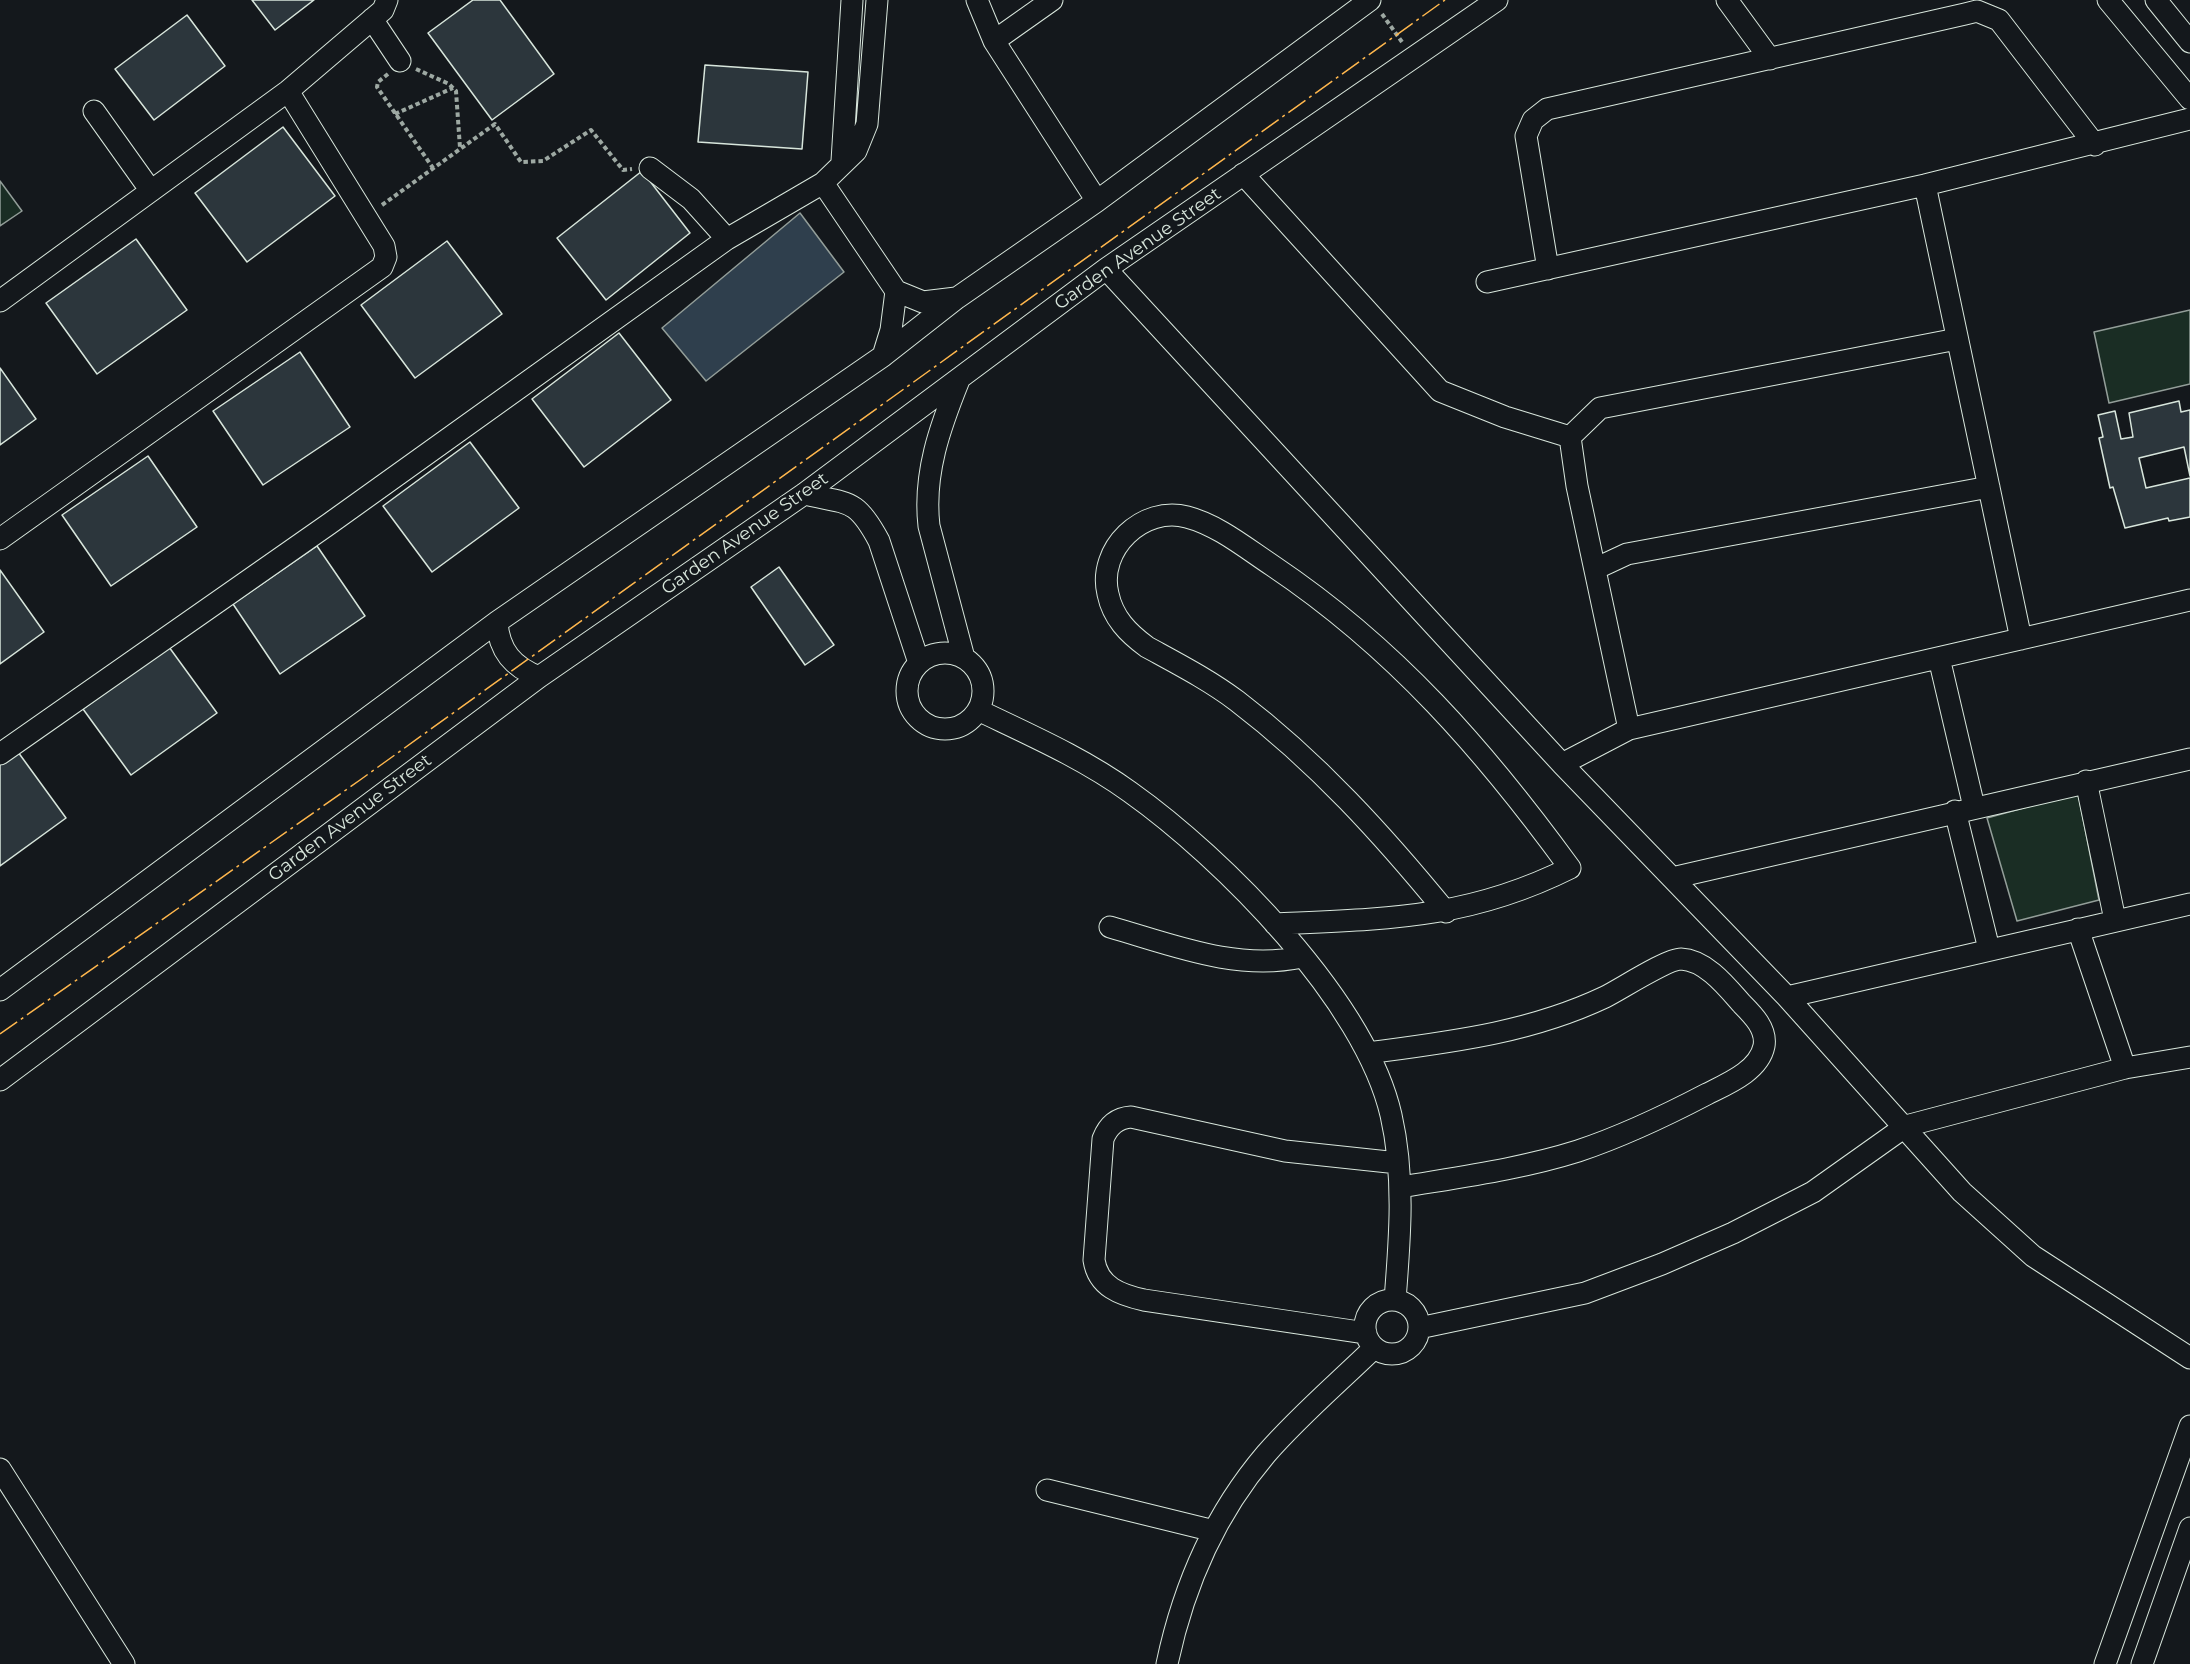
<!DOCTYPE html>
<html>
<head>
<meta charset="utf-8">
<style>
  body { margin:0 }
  canvas { display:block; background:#14181c }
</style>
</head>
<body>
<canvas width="2190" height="1664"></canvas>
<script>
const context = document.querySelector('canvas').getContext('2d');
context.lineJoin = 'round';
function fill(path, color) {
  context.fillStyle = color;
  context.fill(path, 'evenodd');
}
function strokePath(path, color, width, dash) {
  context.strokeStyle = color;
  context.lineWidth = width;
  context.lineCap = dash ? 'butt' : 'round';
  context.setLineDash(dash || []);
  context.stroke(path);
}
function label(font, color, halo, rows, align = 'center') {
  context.font = font + ' Montserrat,sans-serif';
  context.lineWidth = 4.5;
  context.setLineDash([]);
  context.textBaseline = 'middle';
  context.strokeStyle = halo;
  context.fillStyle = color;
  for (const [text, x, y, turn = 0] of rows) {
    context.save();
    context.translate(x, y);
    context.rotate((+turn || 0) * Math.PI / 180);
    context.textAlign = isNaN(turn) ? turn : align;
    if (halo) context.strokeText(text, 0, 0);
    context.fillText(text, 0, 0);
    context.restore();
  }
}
const green = new Path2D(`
  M0,181L22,211L0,226Z
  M2190,310V384L2109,403L2094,332Z
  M2078,793L2099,900L2017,921L1987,818Z`);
fill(green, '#1a2d24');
strokePath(green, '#939e99', 1.5);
const water = new Path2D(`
  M800,213L844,272L706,381L662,328Z`);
fill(water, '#2f3f4d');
strokePath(water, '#939e99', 1.5);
const building = new Path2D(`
  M252,0H314L275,30Z
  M473,0H500L554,74L492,120L428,33Z
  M187,15L225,66L154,120L115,69Z
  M705,65L808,72L802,149L698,142Z
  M283,127L335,196L247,262L195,193Z
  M642,171L690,233L606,300L557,238Z
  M136,239L187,310L97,374L46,303Z
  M447,241L502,314L415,378L361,305Z
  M619,333L671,400L584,467L532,399Z
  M300,352L350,427L263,485L213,411Z
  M0,368L36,419L0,445Z
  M2179,401L2181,412L2190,410V476L2184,447L2139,458L2146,488L2190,478V517L2169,521L2168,518L2125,528L2113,487L2110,488L2099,438L2103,437L2098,415L2115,411L2121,439L2133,437L2129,413Z
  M470,442L519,508L432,572L383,506Z
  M148,456L197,527L111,586L62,515Z
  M317,546L365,616L280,674L233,604Z
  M779,567L834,645L805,665L751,587Z
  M0,570L44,632L0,664Z
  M169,647L217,713L131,775L83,709Z
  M18,752L66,818L0,866V764Z`);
fill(building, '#2c363c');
strokePath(building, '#d8e6dc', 1.5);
const minor = new Path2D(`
  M977,0L994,41L1097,201
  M1727,0L1770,59
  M2108,0L2190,99
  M2156,0L2190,42
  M372,19L400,61
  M994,41L1052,0
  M94,111L151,191
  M842,161L852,0
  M650,168L691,199L727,239
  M1243,174L1440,391L1505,417L1570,437
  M823,183L896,291L923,302L956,298
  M1925,185L2021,639
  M1106,269L1562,764L1787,997L1962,1192L2033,1256L2190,1358
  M1548,269L1526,136L1533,120L1547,109L1965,14L1977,11L1999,20L2095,145
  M1487,282L1925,185L2190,119
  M0,301L288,91L383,10L387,0
  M883,356L891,330L896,291
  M959,380C940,427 923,474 929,526L964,658
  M804,494C849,504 856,498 879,541L919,663
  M0,539L382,267L386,257L384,246L288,91
  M1597,568L1627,554L1989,487
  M497,622C499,651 513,667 539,677
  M907 691a38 38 0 1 1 76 0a38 38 0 1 1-76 0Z
  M1939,658L1974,807
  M978,710C1030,735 1083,758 1130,792C1223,858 1365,1001 1391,1115C1405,1176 1400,1238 1395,1300
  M1629,729L1577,486L1570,437L1600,408L1957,339
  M0,754L329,524L727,239L823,183L856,151L867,124L877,0
  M1562,764L1629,729L2190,600
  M2086,781L2115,920
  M1955,811L1989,949
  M1672,878L2190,759
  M1275,924C1386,919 1468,919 1570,868C1484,750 1395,648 1273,566C1247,549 1218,525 1187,517C1143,505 1097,549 1108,594C1113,618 1128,633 1147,647C1178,664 1209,680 1237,701C1317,762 1383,835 1446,912
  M1110,927C1173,945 1236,971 1302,957
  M2078,929L2125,1068
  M0,990L497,622L883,356L957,298L1097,201L1370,0
  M1787,997L2190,904
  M1368,1053C1450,1042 1529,1033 1605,997C1621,989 1667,959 1681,959C1706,960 1727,987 1742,1004C1753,1015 1767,1029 1764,1046C1759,1071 1727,1084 1707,1094C1665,1116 1623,1136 1578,1151C1521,1169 1460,1177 1401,1187
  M0,1080L539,677L804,494L1106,269L1497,0
  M1365 1327a27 27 0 1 1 54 0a27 27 0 1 1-54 0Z
  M1419,1328L1585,1293L1662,1264L1733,1233L1813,1192L1906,1126L2125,1068L2190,1057
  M1366,1333L1144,1300C1121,1295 1098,1287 1094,1260L1103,1139C1108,1126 1117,1118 1131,1117L1285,1151L1398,1163
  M0,1469L124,1664
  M1047,1490L1214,1531
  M1167,1664C1183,1588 1215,1514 1266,1454C1299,1416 1338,1383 1374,1348
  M2105,1664L2190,1426
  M2142,1664L2190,1528`);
strokePath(minor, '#d8e6dc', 23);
strokePath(new Path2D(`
  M1382,14L1402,42
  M416,69L449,84L456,91L460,148
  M388,74L378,82L377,87L433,168
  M395,114L453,88
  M382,205L495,124L521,162L543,161L591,130L623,170L632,169`), '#9da8a2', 4, [4.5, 3]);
strokePath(minor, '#14181c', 21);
strokePath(new Path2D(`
  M0,1034L360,780L1445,0`), '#ffb74d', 1.5, [21, 4.5, 3, 4.5]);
label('18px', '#d8e6dc', '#14181c', [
  ["Garden Avenue Street",1138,249,-35],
  ["Garden Avenue Street",745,534,-35],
  ["Garden Avenue Street",350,818,-37]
]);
</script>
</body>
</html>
